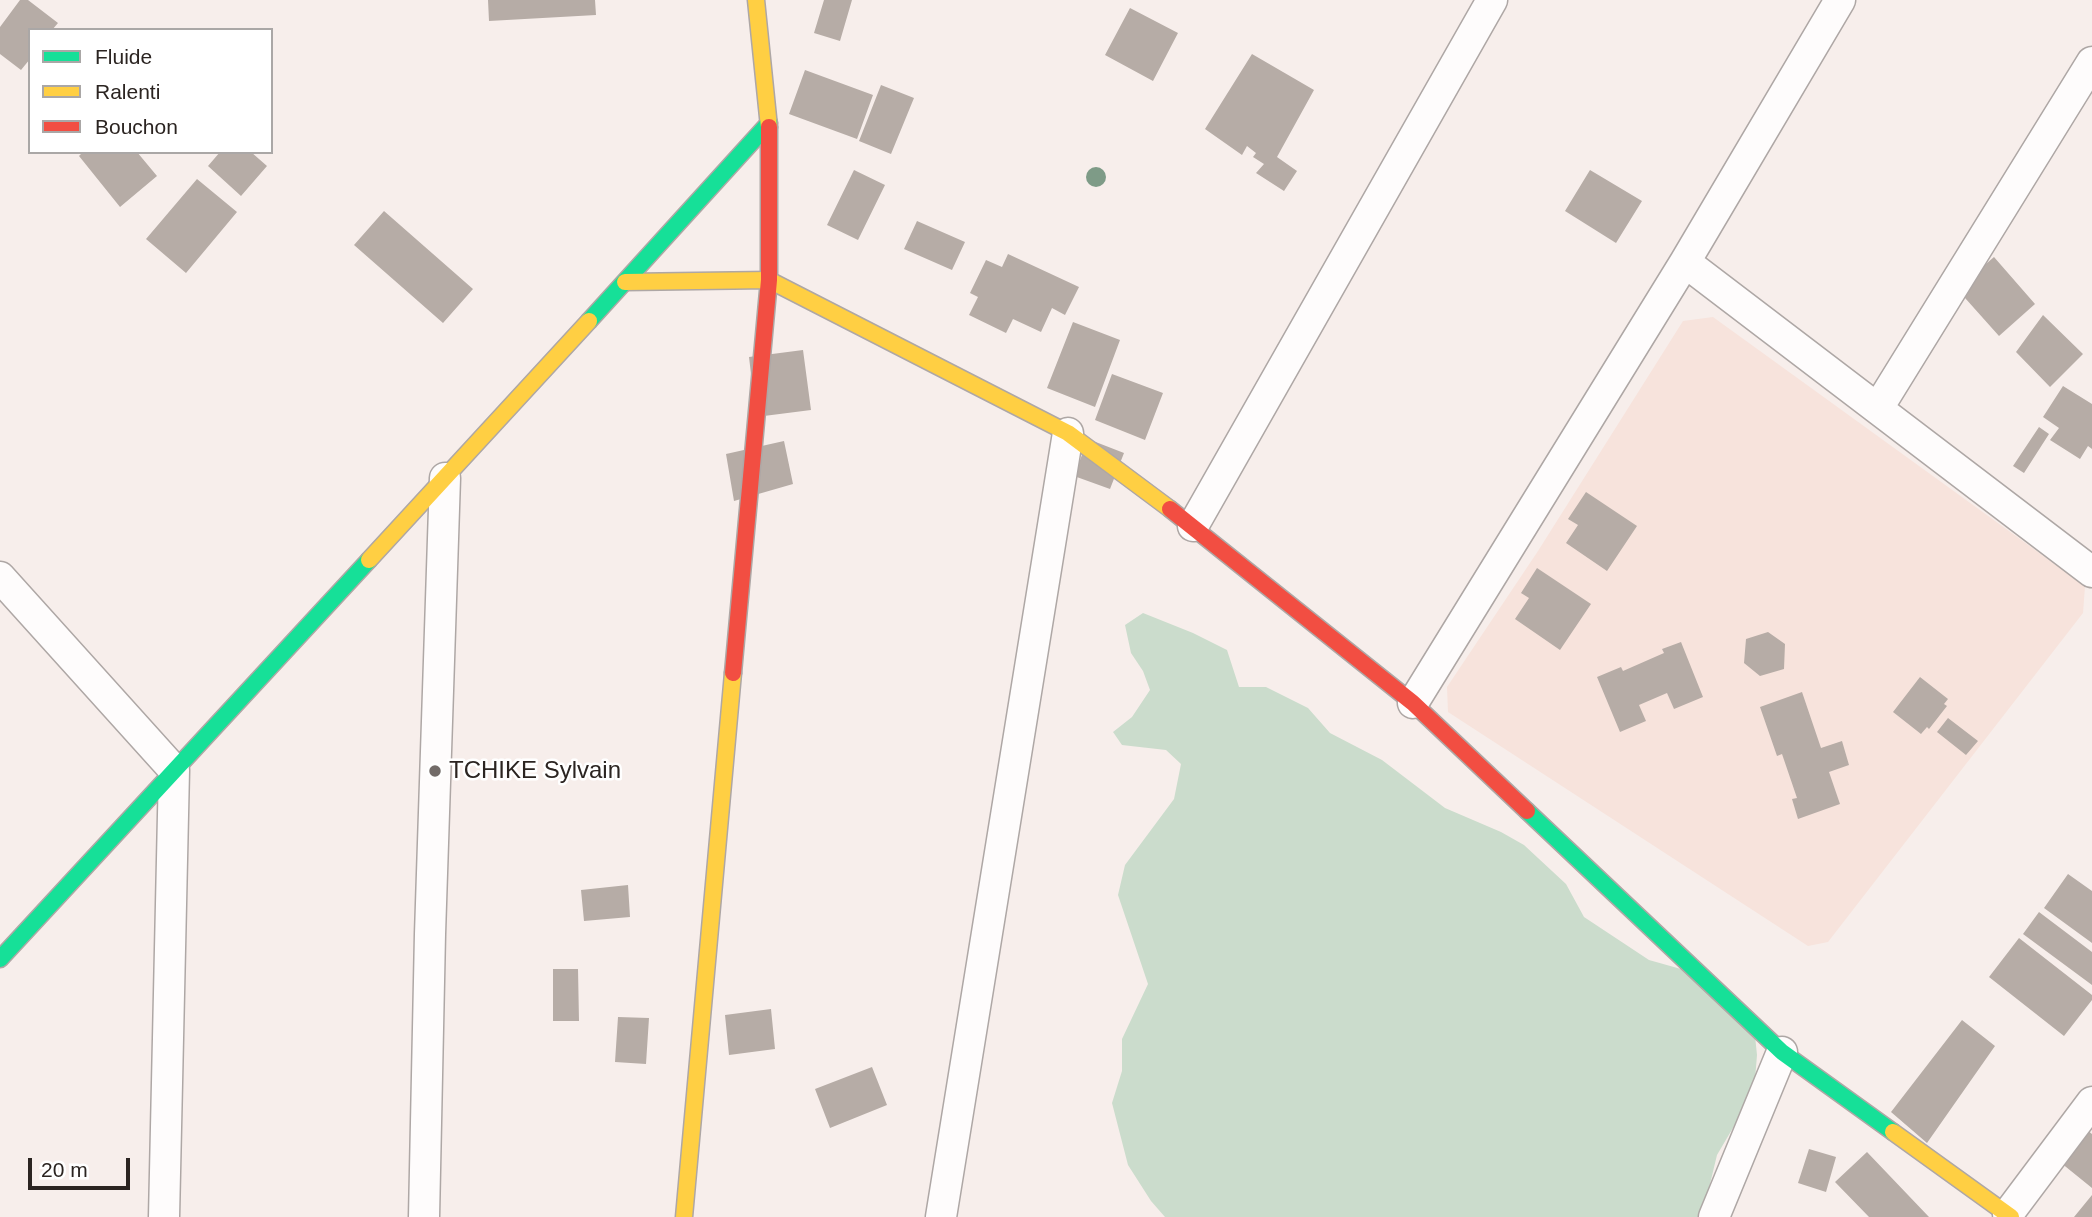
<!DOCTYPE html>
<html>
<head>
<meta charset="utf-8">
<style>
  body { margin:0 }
  #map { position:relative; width:2092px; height:1217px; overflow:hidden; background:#f7eeeb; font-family:Helvetica,sans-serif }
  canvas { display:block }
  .legend { position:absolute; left:28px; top:28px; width:245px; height:126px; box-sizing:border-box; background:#fff; border:2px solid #aaa7a6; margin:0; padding:9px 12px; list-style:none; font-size:21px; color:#2b2421 }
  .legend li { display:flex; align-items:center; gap:14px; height:35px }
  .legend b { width:35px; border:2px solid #aaa7a6 }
  .scale { position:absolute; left:28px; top:1158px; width:102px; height:32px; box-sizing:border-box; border:4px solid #2b2421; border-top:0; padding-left:9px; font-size:21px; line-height:24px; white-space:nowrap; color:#2b2421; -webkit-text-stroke:5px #fff; paint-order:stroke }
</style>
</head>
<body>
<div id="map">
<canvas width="2092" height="1217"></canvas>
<ul class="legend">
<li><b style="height:9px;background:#16e098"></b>Fluide</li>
<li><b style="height:9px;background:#ffcf43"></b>Ralenti</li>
<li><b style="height:9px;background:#f24e42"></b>Bouchon</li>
</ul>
<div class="scale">20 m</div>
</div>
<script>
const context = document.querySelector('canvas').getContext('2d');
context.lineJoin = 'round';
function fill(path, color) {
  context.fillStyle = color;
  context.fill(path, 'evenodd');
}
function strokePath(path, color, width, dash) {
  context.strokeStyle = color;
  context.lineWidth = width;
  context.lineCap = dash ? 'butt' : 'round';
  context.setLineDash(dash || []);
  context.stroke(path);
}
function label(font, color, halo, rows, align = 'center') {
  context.font = font + ' Helvetica,sans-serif';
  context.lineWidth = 5;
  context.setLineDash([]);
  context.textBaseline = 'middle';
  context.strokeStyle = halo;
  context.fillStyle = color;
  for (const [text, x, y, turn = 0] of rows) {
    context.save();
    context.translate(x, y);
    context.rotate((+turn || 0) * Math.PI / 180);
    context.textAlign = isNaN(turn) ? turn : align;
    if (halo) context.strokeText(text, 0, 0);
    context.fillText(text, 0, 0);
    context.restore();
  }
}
fill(new Path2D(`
  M1713,317L2085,586L2083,613L1828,942L1808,946L1448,712L1447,687L1538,551L1683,321Z`), '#f7e3dc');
fill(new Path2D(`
  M1143,613L1193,633L1227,650L1239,687H1266L1308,708L1330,733L1382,760L1445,808L1501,832L1524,845L1566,884L1584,917L1649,960L1688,971L1754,1026L1757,1055L1754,1092L1717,1155L1702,1217H1165L1151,1201L1128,1165L1112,1103L1122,1071V1039L1148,984L1118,895L1125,865L1174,799L1181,764L1166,750L1122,745L1113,732L1132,717L1150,690L1143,671L1131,653L1125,625Z`), '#cbdccc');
fill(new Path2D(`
  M20,0H28L58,23L52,30H30V59L21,70L0,54V27Z
  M488,0H595L596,15L489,21Z
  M824,0H852L840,41L814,33Z
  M1130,8L1178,33L1153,81L1105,55Z
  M1252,54L1314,90L1277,157L1297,171L1284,191L1256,173L1264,164L1253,157L1256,153L1247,146L1242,155L1205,129Z
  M805,70L873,95L857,139L789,114Z
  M881,85L914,98L891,154L859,141Z
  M83,152H137L157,176L120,207L79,156Z
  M220,152H251L267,166L241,196L208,166Z
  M854,170L885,185L858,240L827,225Z
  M1590,170L1642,201L1616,243L1565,211Z
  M197,179L237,212L186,273L146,239Z
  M384,211L473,289L443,323L354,245Z
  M917,221L965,242L952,270L904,249Z
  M1008,254L1079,287L1065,315L1052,308L1041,332L1013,319L1006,333L969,315L978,297L970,293L986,260L1002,267Z
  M1994,257L2035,304L1999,336L1957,289Z
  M2043,315L2083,354L2050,387L2016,352Z
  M1073,322L1120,340L1095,407L1047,388Z
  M803,350L811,410L756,417L749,357Z
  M1112,374L1163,393L1145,440L1095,420Z
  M2063,386L2092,404V449L2088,446L2080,459L2050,440L2059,428L2043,417Z
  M2039,427L2049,434L2024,473L2013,466Z
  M1088,439L1124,453L1110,489L1074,476Z
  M784,441L793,484L734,501L726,454Z
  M1586,492L1637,526L1607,571L1566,543L1578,525L1568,519Z
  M1537,568L1591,604L1560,650L1515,619L1529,598L1521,593Z
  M1768,632L1785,644L1784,669L1760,676L1744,663L1746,639Z
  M1681,642L1703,697L1674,709L1667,693L1639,705L1646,721L1620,732L1597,677L1621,667L1623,671L1664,653L1662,649Z
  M1920,677L1948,699L1944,704L1947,706L1929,729L1927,727L1921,734L1893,712Z
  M1802,692L1821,748L1842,741L1849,765L1829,772L1840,804L1798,819L1792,799L1797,798L1782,754L1777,756L1760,707Z
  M1948,718L1978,741L1966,755L1937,732Z
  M2068,874L2092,891V943L2044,908Z
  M628,885L630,917L584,921L581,890Z
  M2039,912L2092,952V985L2023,934Z
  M2019,938L2092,995V1000L2064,1036L1989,977Z
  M553,969H578L579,1021H553Z
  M771,1009L775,1049L729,1055L725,1015Z
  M618,1017L649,1018L646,1064L615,1062Z
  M1962,1020L1995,1046L1927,1143L1891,1112Z
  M872,1067L887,1105L830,1128L815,1089Z
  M2077,1122L2092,1134V1188L2050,1154Z
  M1809,1149L1836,1157L1826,1192L1798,1183Z
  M1867,1152L1929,1217H1869L1835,1182Z
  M2092,1195V1217H2074Z`), '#b6aca6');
const street = new Path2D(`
  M1685,262L2092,572
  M1878,408L2092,62
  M1193,526L1492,0
  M0,577L174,770L164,1217
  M1413,703L1685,262L1840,0
  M2008,1214L2092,1102
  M424,1217L430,934L445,478
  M941,1217L1068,433
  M1714,1217L1782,1052`);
const fast = new Path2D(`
  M589,321L769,123
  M1527,811L1782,1052L1893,1132
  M0,959L369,560`);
const slow = new Path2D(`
  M756,0L769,127
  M625,282L769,280L1068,433L1170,509
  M369,560L589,321
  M1893,1132L2011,1217
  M684,1217L733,673`);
const jam = new Path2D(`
  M1170,509L1413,703L1527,811
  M733,673L769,280V127`);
strokePath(street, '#aea7a5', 33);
strokePath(fast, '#aea7a5', 19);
strokePath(slow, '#aea7a5', 19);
strokePath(jam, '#aea7a5', 19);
strokePath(street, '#fefcfc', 30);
strokePath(fast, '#16e098', 16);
strokePath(slow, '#ffcf43', 16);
strokePath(jam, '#f24e42', 16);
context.fillStyle = '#7e9b87';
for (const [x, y] of [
  [1096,177]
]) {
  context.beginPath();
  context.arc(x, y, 10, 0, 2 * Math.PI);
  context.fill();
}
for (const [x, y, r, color] of [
  [435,771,7,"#726b68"]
]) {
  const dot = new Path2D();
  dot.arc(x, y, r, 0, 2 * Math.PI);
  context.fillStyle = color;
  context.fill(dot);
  strokePath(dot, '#fff', 2.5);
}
label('24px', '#2b2421', '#fff', [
  ["TCHIKE Sylvain",449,771]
], 'left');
</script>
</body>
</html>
